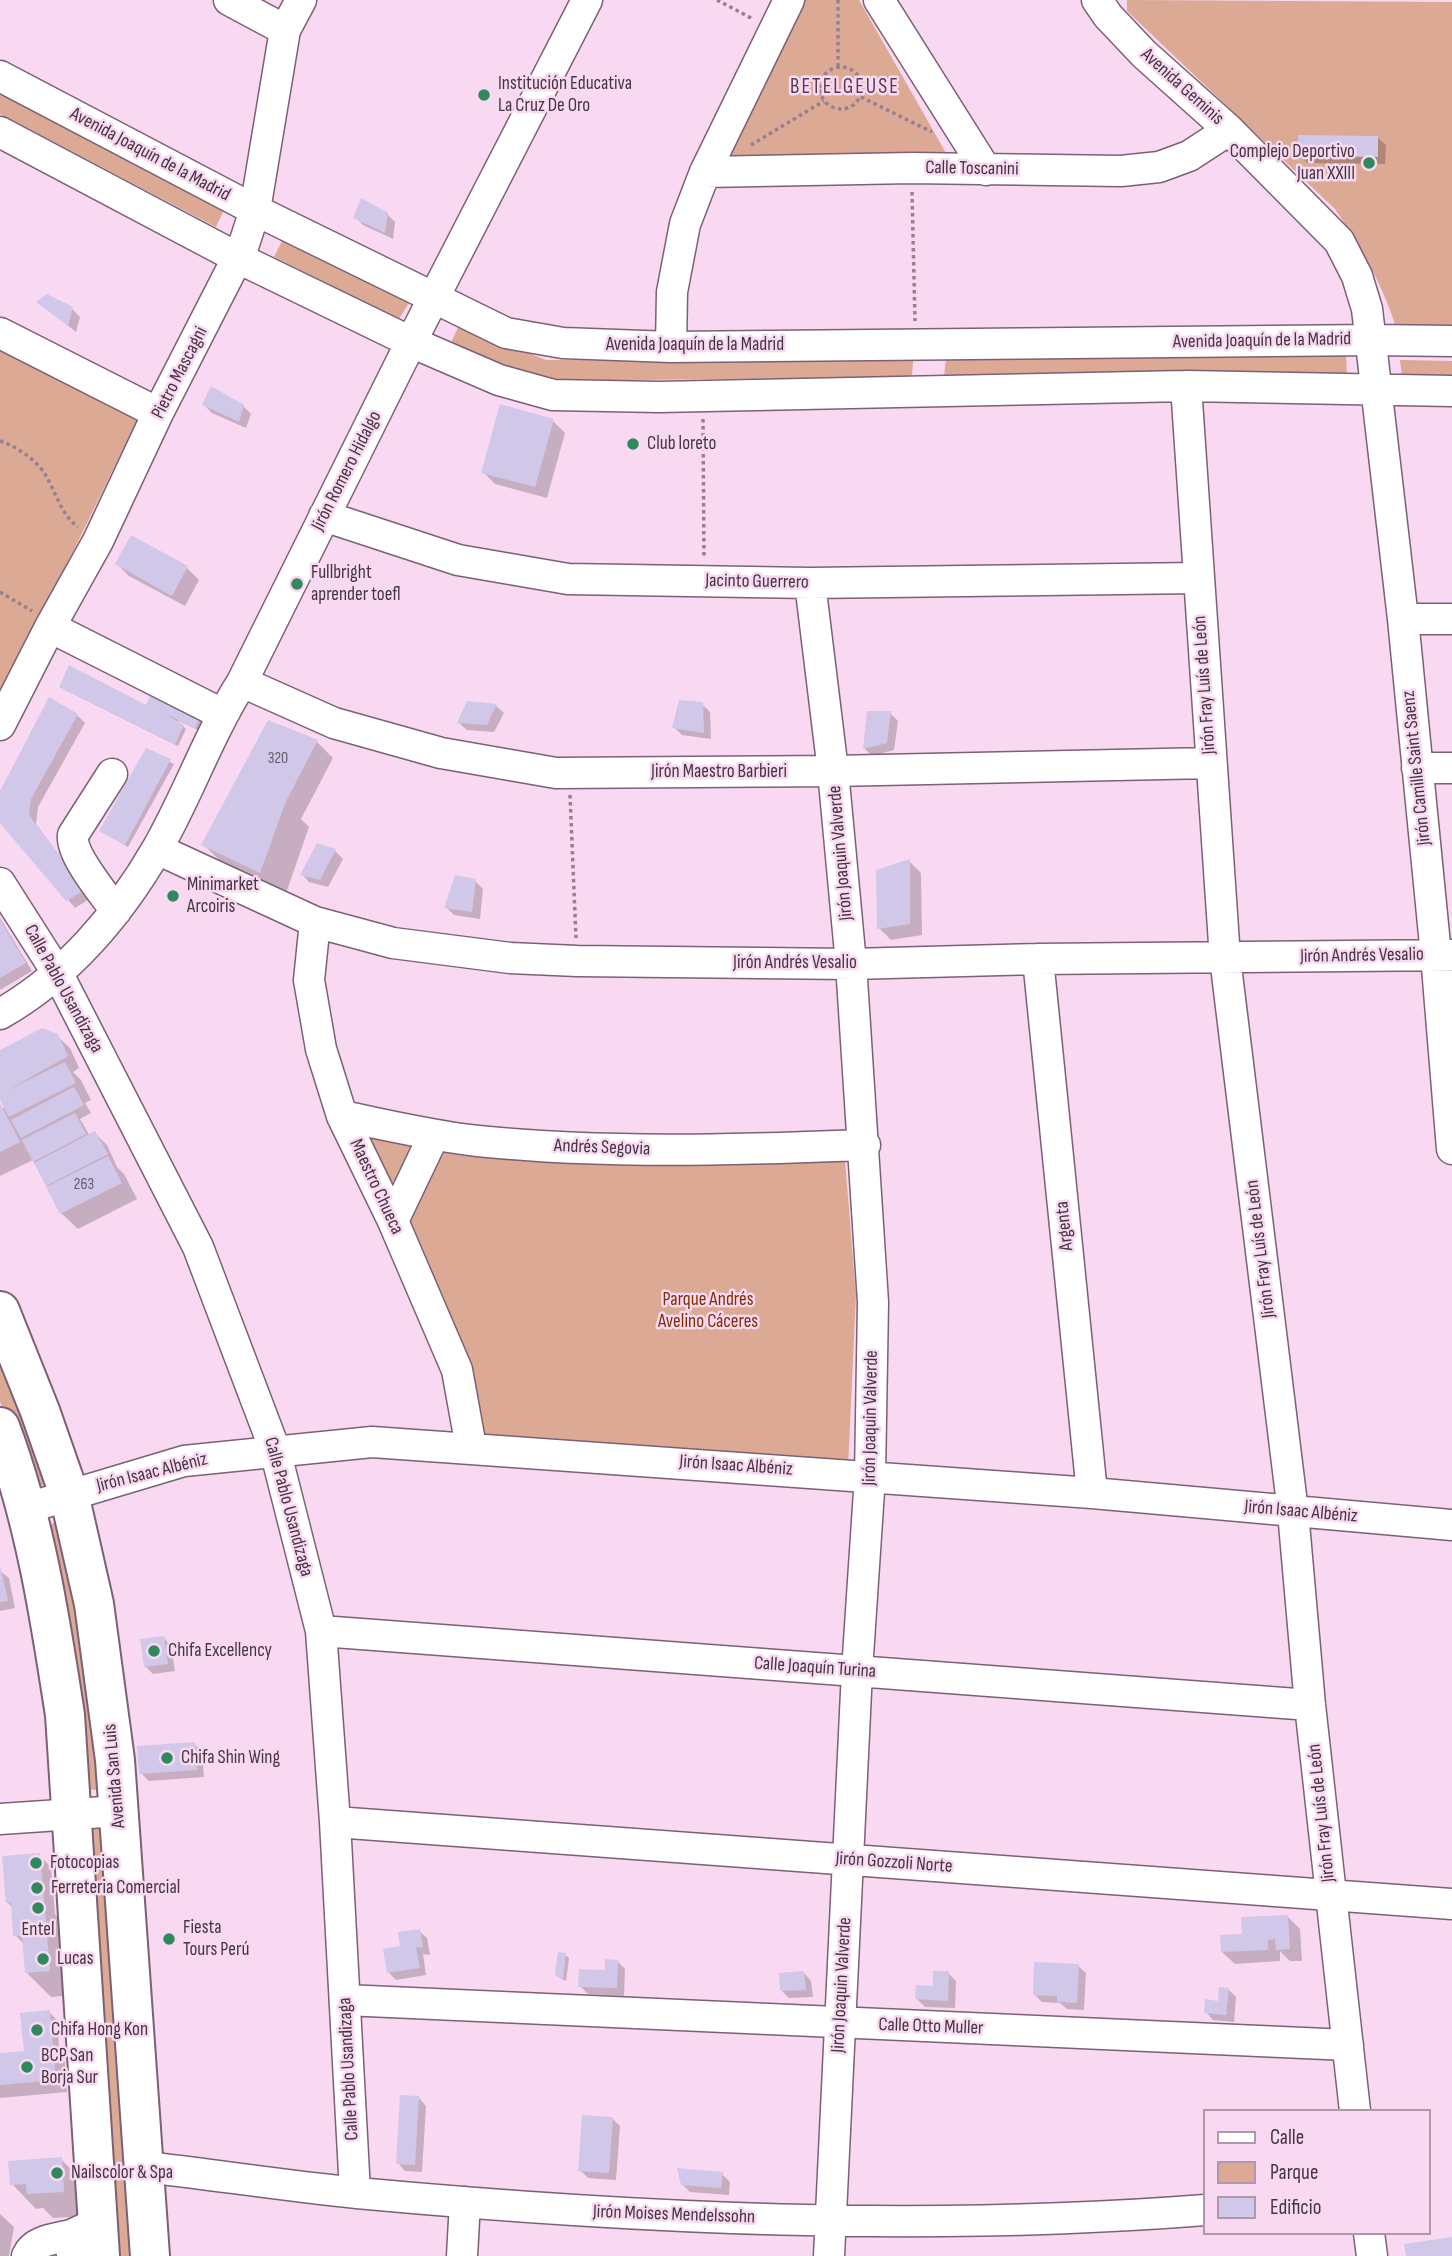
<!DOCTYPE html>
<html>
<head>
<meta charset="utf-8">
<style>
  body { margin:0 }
  #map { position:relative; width:1452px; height:2256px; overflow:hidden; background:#f9d9f1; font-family:"Sofia Sans Condensed",sans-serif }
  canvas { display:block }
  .legend { position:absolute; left:1203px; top:2109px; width:228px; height:126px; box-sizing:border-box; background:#f9d9f1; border:2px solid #b098aa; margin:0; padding:9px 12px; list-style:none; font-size:21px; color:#433640 }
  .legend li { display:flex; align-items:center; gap:14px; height:35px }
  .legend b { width:35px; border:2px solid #b098aa }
</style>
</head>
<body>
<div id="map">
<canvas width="1452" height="2256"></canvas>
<ul class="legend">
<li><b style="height:9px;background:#fff"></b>Calle</li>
<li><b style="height:19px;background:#dba994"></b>Parque</li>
<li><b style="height:19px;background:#d1c7e9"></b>Edificio</li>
</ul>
</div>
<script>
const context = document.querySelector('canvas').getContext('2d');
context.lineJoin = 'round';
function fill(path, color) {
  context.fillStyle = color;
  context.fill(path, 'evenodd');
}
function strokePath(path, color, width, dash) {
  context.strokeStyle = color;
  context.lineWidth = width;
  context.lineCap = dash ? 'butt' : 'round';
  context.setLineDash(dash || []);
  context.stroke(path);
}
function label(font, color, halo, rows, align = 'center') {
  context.font = font + ' "Sofia Sans Condensed",sans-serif';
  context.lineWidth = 5;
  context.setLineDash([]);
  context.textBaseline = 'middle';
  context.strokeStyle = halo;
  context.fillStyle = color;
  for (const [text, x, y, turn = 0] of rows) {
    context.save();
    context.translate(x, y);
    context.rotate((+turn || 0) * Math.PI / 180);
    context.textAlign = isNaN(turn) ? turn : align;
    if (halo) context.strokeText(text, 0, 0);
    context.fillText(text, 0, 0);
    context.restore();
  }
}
fill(new Path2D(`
  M798,0H859L950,160L713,163Z
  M1127,0L1452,2V329L1396,327C1382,284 1361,246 1335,209L1127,11Z
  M0,92L224,210L216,227L0,114Z
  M283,239L409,303L399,319L274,257Z
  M459,325L546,360L913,361L912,377L537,381L450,345Z
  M0,342L141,412L0,702Z
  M1346,351L1347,377H944L946,358Z
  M1400,360L1452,361V385H1403Z
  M349,1130L421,1144L393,1209Z
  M435,1148L692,1165L845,1160L856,1295L848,1468L477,1441L401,1221Z
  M0,1338L51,1476L45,1485L38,1486L0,1402Z
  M57,1521L63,1523L104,1785L95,1790L84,1788L47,1527Z
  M96,1827L105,1833L138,2256H114L88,1828Z`), '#dba994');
fill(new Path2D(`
  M1378,138L1386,145L1385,164L1307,163L1300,155Z
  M387,214L395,222L393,239L363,225L355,217Z
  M39,303L72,309L80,317L76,332Z
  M204,405L243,406L251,414L246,428L212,413Z
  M553,421L565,433L547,498L495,484L483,472Z
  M131,538L187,568L199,580L185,606L129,576L117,564Z
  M65,690L205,718L198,730L177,720L186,729L178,746Z
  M468,703L496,706L504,713L494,732L467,730L459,723Z
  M702,704L710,712L711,739L682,735L674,727Z
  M890,713L898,721L894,750L872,756L864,748Z
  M77,715L85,723L38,807L36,824L91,898L75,908L0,821Z
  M317,742L333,758L301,819L309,827L285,896L228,869L204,845Z
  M147,750L174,764L128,847L101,831Z
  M335,851L343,859L328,887L309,882L302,874Z
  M909,861L921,873L922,935L891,940L879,928Z
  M475,881L483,889L480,919L454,915L446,907Z
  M0,918L32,971L0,990Z
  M57,1036L70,1048L79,1068L73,1072L81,1080L91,1100L85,1103L91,1113L80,1119L90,1136L95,1133L107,1145L117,1167L124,1174L137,1199L78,1229L61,1213L33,1160L0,1176V1109L5,1107L0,1097V1052Z
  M0,1571L9,1578L15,1608L0,1611Z
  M164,1638L171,1646L175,1671L153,1674L145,1666Z
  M194,1744L202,1752L204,1777L149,1781L141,1773Z
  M39,1855L51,1867L55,1914L67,1926L73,1995L51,1997L26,1972L24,1944L15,1935L13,1908L7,1902Z
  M1288,1917L1300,1929L1302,1961H1290L1280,1951V1961L1235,1964L1222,1952L1244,1936Z
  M419,1931L427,1938L430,1955L423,1954L426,1975L396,1980L388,1972L402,1948Z
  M565,1955L569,1958L566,1981L560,1978Z
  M617,1961L625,1969L624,1996L588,1994L580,1986L607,1972Z
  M1078,1966L1086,1973L1084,2010L1067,2009L1060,2003L1042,2002L1034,1994Z
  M804,1973L811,1981L813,1997L789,1998L782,1991Z
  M948,1973L956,1981L955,2008L925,2007L917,1999L934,1987Z
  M1228,1989L1236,1997L1234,2022L1213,2020L1206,2012L1219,2002Z
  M49,2012L57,2020L60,2058L65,2062L67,2092L0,2098V2055L28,2052Z
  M419,2098L426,2106L422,2172L405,2171L398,2163Z
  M612,2118L620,2126L616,2180L588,2178L580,2170Z
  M61,2159L85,2184L87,2216L53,2218L43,2208L36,2209L12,2184Z
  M722,2174L730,2182L729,2195L690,2192L682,2184Z
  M0,2214L14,2227L9,2256H0Z`), '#0003');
fill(new Path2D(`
  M1298,135L1378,136V157L1298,156Z
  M361,198L388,213L385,233L353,218Z
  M47,294L73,307L68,326L36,302Z
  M211,386L244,405L239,422L202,405Z
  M500,404L554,419L535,487L481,473Z
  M131,535L188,566L172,596L115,564Z
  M69,665L146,705L153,689L202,713L195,728L162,712L184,725L175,744L59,687Z
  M49,697L78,714L31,799L29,815L85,890L66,901L0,823V791Z
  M679,700L703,702L704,733L672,728Z
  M467,701L497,704L487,725L457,723Z
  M867,711H891L887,743L863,749Z
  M268,720L318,740L286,801L260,873L201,845Z
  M146,748L171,759L125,845L99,831Z
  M317,843L336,849L320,880L300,875Z
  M910,859V924L877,929L876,870Z
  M455,875L476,879L472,912L444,908Z
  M0,920L26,963L0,978Z
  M42,1028L58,1034L68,1056L6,1091L65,1062L76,1083L9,1117L0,1100V1050Z
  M74,1087L84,1105L21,1138L11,1120Z
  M0,1103L20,1142L0,1152Z
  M75,1113L86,1134L33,1162L22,1140Z
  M95,1131L108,1154L46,1186L34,1163Z
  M108,1156L122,1183L60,1214L46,1187Z
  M0,1565L8,1601L0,1602Z
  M164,1636L168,1664L144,1667L140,1639Z
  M195,1742L197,1770L139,1774L137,1746Z
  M40,1853L50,1971L25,1973L22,1936H13L11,1902L6,1903L2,1856Z
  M1288,1915L1290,1949L1276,1950L1275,1939L1268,1940V1950L1221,1952L1220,1935L1242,1934L1241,1917Z
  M420,1929L423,1948L416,1947L420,1968L387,1973L383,1949L400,1946L398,1932Z
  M558,1952L566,1953L563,1980L555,1975Z
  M605,1959L618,1960L617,1988L578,1987L579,1969L605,1970Z
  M1034,1962L1079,1964L1077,2003L1057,2002V1996L1033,1995Z
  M804,1971L806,1990L780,1991L779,1973Z
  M933,1971H949L948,2001L915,1999L916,1985L933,1986Z
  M1219,1987L1229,1988L1226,2015L1204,2013L1205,1999L1218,2001Z
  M50,2010L56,2080L0,2085V2053L24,2051L20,2013Z
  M400,2095L419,2096L415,2165L396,2164Z
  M582,2115L613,2117L609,2173L578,2171Z
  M62,2157L64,2192L27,2194L26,2184L10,2185L8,2161Z
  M677,2168L723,2172L721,2188L681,2185Z
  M1452,2237V2256H1406L1404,2244Z`), '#d1c7e9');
const minor = new Path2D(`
  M229,0L285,30
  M879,0L986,170
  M1097,0L1108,16L1144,54L1229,130L1339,241L1357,276L1367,309L1403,619L1436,955L1452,1149
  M0,76L255,210L506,333L563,343L671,347L1372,340L1452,341
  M0,132L238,258L411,342L499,380L553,395L659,397L1186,386L1452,391
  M705,172L912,168L1121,171L1159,167L1189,156L1229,130
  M0,333L158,413
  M671,347L672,292L685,224L705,172L789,0
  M1186,386L1225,958L1293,1512L1310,1705L1355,2111
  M324,516L458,560L568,579L810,583L1198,578
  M810,583L833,771L851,964L873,1302L870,1476L857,1671L829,2256
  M1403,619H1452
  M50,627L222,714
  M242,682L334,723L441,753L556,773L833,771L1210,763
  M0,725L50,627L98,541L158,413L243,247L255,210L285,30L301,0
  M1417,768H1452
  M112,774L73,835C70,854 104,894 116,911
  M157,849L315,922L393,943L510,958L577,961L851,964L1038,959L1452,955
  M0,883L58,974L198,1247L275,1450L321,1631L335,1822L355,2192
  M315,922L309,980L321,1049L342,1116L393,1221L457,1370L471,1447
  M1038,959L1092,1493
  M0,1014C66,977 119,915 157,849C188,795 208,736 242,682L411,342L587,0
  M342,1116C387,1125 432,1136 478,1141C607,1154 735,1150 865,1145
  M393,1221L434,1135
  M27,1508L184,1461L372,1442L1092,1493L1452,1525
  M321,1631L1310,1705
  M0,1819L119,1811
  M335,1822L1452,1904
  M345,2000L1348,2045
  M145,2167C216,2175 286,2186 357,2193C639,2219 923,2232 1205,2210
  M1369,2233L1372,2256
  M27,2256C34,2240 55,2239 71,2235
  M72,2256L71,2235L99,2222
  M462,2256L465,2202`);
const major = new Path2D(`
  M0,1311L40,1411L69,1494L94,1604L115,1760L150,2256
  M0,1427C35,1520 50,1617 65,1715L100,2256`);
strokePath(minor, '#7c6076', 33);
strokePath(major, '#7c6076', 42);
strokePath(new Path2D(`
  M717,0L753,19
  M838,0V67
  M820 88a21 21 0 1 1 42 0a21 21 0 1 1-42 0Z
  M861,97L932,132
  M751,145L824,101
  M912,192L915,321
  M703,419L704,558
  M0,441C16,446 36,460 45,474C56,492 61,515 78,527
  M0,592L32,611
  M570,795L576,938`), '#958090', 3.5, [3.5, 3.5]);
strokePath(minor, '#fff', 30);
strokePath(major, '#fff', 38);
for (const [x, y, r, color] of [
  [484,95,7,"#2f885e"],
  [1369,163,7,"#2f885e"],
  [633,444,7,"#2f885e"],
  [297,584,7,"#2f885e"],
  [173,896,7,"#2f885e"],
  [154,1651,7,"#2f885e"],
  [167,1758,7,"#2f885e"],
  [36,1863,7,"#2f885e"],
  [37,1888,7,"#2f885e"],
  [38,1908,7,"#2f885e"],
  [169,1939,7,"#2f885e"],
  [43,1959,7,"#2f885e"],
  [37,2030,7,"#2f885e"],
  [27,2067,7,"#2f885e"],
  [57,2173,7,"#2f885e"]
]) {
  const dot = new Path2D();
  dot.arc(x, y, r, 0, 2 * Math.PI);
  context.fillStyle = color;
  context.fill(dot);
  strokePath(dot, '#f9d9f1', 2.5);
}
label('16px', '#665a6a', null, [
  ["320",278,759],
  ["263",84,1185]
]);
label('19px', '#433640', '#f9d9f1', [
  ["Institución Educativa",498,84],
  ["La Cruz De Oro",498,106],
  ["Complejo Deportivo",1355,152,"right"],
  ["Juan XXIII",1355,174,"right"],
  ["Club loreto",647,444],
  ["Fullbright",311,573],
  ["aprender toefl",311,595],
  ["Minimarket",187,885],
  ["Arcoiris",187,907],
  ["Chifa Excellency",168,1651],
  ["Chifa Shin Wing",181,1758],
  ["Fotocopias",50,1863],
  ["Ferreteria Comercial",51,1888],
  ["Fiesta",183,1928],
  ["Tours Perú",183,1950],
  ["Entel",38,1930,"center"],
  ["Lucas",57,1959],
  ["Chifa Hong Kon",51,2030],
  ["BCP San",41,2056],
  ["Borja Sur",41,2078],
  ["Nailscolor & Spa",71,2173]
], 'left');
label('19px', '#433640', '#f9d9f1', [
  ["Avenida Geminis",1182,87,42],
  ["Avenida Joaquín de la Madrid",150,155,28],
  ["Calle Toscanini",972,169,1],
  ["Avenida Joaquín de la Madrid",1262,341,-1],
  ["Avenida Joaquín de la Madrid",695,345],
  ["Pietro Mascagni",180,373,-63],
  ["Jirón Romero Hidalgo",347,471,-63],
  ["Jacinto Guerrero",757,582,1],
  ["Jirón Fray Luís de León",1205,685,-94],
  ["Jirón Camille Saint Saenz",1417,768,-96],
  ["Jirón Maestro Barbieri",719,772],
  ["Jirón Joaquin Valverde",841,853,-95],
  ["Jirón Andrés Vesalio",1362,956,-1],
  ["Jirón Andrés Vesalio",795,963],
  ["Calle Pablo Usandizaga",63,989,61],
  ["Andrés Segovia",602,1148,2],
  ["Maestro Chueca",376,1187,65],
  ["Argenta",1065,1226,-96],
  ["Jirón Fray Luís de León",1261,1249,-97],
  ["Jirón Joaquin Valverde",871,1418,-89],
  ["Jirón Isaac Albéniz",736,1466,4],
  ["Jirón Isaac Albéniz",152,1473,-14],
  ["Calle Pablo Usandizaga",288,1507,75],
  ["Jirón Isaac Albéniz",1301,1512,5],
  ["Calle Joaquín Turina",815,1668,4],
  ["Avenida San Luis",115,1776,-95],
  ["Jirón Fray Luís de León",1322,1813,-96],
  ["Jirón Gozzoli Norte",894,1863,4],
  ["Jirón Joaquin Valverde",842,1985,-87],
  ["Calle Otto Muller",931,2027,2],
  ["Calle Pablo Usandizaga",349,2069,-93],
  ["Jirón Moises Mendelssohn",674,2215,2]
]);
label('19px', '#7d2f00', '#f9d9f1', [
  ["Parque Andrés",708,1300],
  ["Avelino Cáceres",708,1322]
]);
context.letterSpacing = '2px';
label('21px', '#553c50', '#f9d9f1', [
  ["BETELGEUSE",845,88]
]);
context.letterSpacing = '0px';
</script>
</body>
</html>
